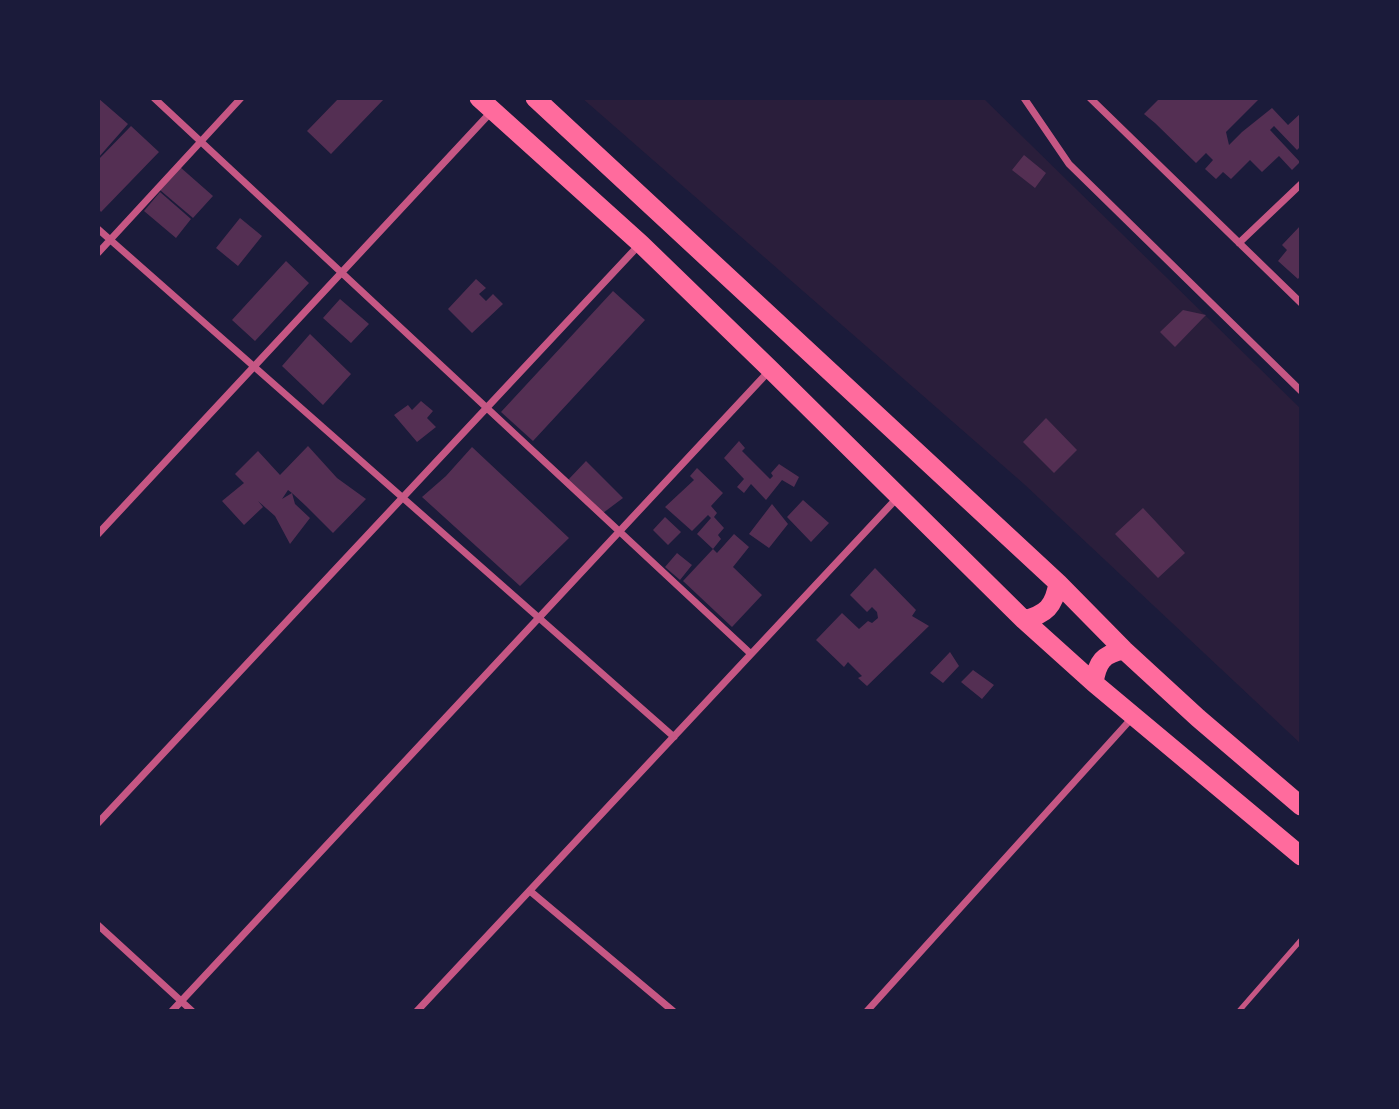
<!DOCTYPE html>
<html>
<head>
<meta charset="utf-8">
<style>
  body { margin:0 }
  #map { position:relative; width:1399px; height:1109px; overflow:hidden; background:#1b1b3a; font-family:"Roboto Condensed",sans-serif }
  canvas { display:block }
  .frame { position:absolute; inset:0; border:100px solid #1b1b3a; pointer-events:none }
</style>
</head>
<body>
<div id="map">
<canvas width="1399" height="1109"></canvas>
<div class="frame"></div>
</div>
<script>
const context = document.querySelector('canvas').getContext('2d');
context.lineJoin = 'round';
function fill(path, color) {
  context.fillStyle = color;
  context.fill(path, 'evenodd');
}
function strokePath(path, color, width, dash) {
  context.strokeStyle = color;
  context.lineWidth = width;
  context.lineCap = dash ? 'butt' : 'round';
  context.setLineDash(dash || []);
  context.stroke(path);
}
fill(new Path2D(`
  M582,98H983L1301,409V744L1024,484Z`), '#2a1e3b');
fill(new Path2D(`
  M98,98L128,124L98,158Z
  M339,98H385L331,154L307,131Z
  M1160,98H1260L1226,132L1229,145L1242,132L1272,108L1288,125L1300,114L1301,115V146L1297,150L1274,126L1270,130L1300,162L1292,170L1279,156L1262,172L1250,160L1231,179L1223,172L1216,179L1205,169L1213,160L1206,153L1196,163L1155,123L1144,114Z
  M131,126L159,152L101,212L98,208V160Z
  M1024,155L1046,173L1035,188L1012,170Z
  M180,167L213,196L193,218L160,190Z
  M160,192L191,219L176,238L144,211Z
  M240,218L262,236L238,266L216,248Z
  M1301,225V275L1298,279L1278,261L1287,250L1282,245Z
  M286,261L309,283L255,341L232,320Z
  M476,279L486,288L479,294L486,301L493,294L503,304L472,333L448,309Z
  M613,291L645,320L533,441L501,412Z
  M340,299L369,324L351,343L323,318Z
  M1183,310L1206,315L1175,347L1160,332Z
  M310,334L351,374L323,405L282,366Z
  M421,401L433,411L427,418L436,427L417,442L394,415L408,405L412,410Z
  M1046,418L1077,450L1054,473L1023,442Z
  M739,441L745,448L742,451L770,479L773,476L771,473L779,464L799,477L794,487L782,480L766,500L751,484L744,493L737,487L744,479L724,458Z
  M308,446L337,478L366,499L333,533L306,506L292,493L288,490L282,499L292,493L295,504L310,518L290,544L275,516L258,501L263,507L244,525L222,501L244,483L235,474L258,451L280,475Z
  M472,447L569,538L520,586L422,497L446,476Z
  M586,461L623,498L603,513L568,480Z
  M697,468L723,493L711,506L717,513L714,517L724,528L718,535L721,539L713,549L697,534L711,518L708,515L692,531L665,507L694,480L690,476Z
  M803,500L829,523L811,542L787,517Z
  M772,504L788,524L769,548L749,534Z
  M1143,508L1185,553L1158,578L1115,534Z
  M665,517L681,532L668,545L653,530Z
  M734,534L749,547L733,567L762,595L732,627L683,581L713,549L717,553Z
  M677,553L692,565L680,580L665,567Z
  M875,568L916,610L912,616L929,626L867,686L858,678L862,676L848,662L844,667L816,640L842,613L859,629L868,621L872,623L878,618L877,612L872,607L867,612L850,595Z
  M950,652L959,666L943,683L930,673Z
  M973,670L994,685L982,699L961,682Z`), '#542f53');
strokePath(new Path2D(`
  M1239,1011L1301,940`), '#c65784', 5);
strokePath(new Path2D(`
  M154,98L751,654
  M1024,98L1069,164L1301,391
  M1090,98L1301,303
  M98,229L674,737
  M1239,243L1301,184
  M98,253L241,98
  M98,534L492,111
  M98,823L640,244
  M530,891L673,1011
  M98,925L192,1011
  M172,1011L770,370
  M417,1011L898,497
  M867,1011L1132,718`), '#c65784', 7);
strokePath(new Path2D(`
  M479,98L641,244L770,369L1024,620L1094,683L1301,856
  M535,98L1058,583L1124,650L1198,718L1301,806
  M1024,620C1046,614 1054,607 1058,583
  M1094,683C1097,662 1103,654 1124,650`), '#ff6b9d', 19);
</script>
</body>
</html>
